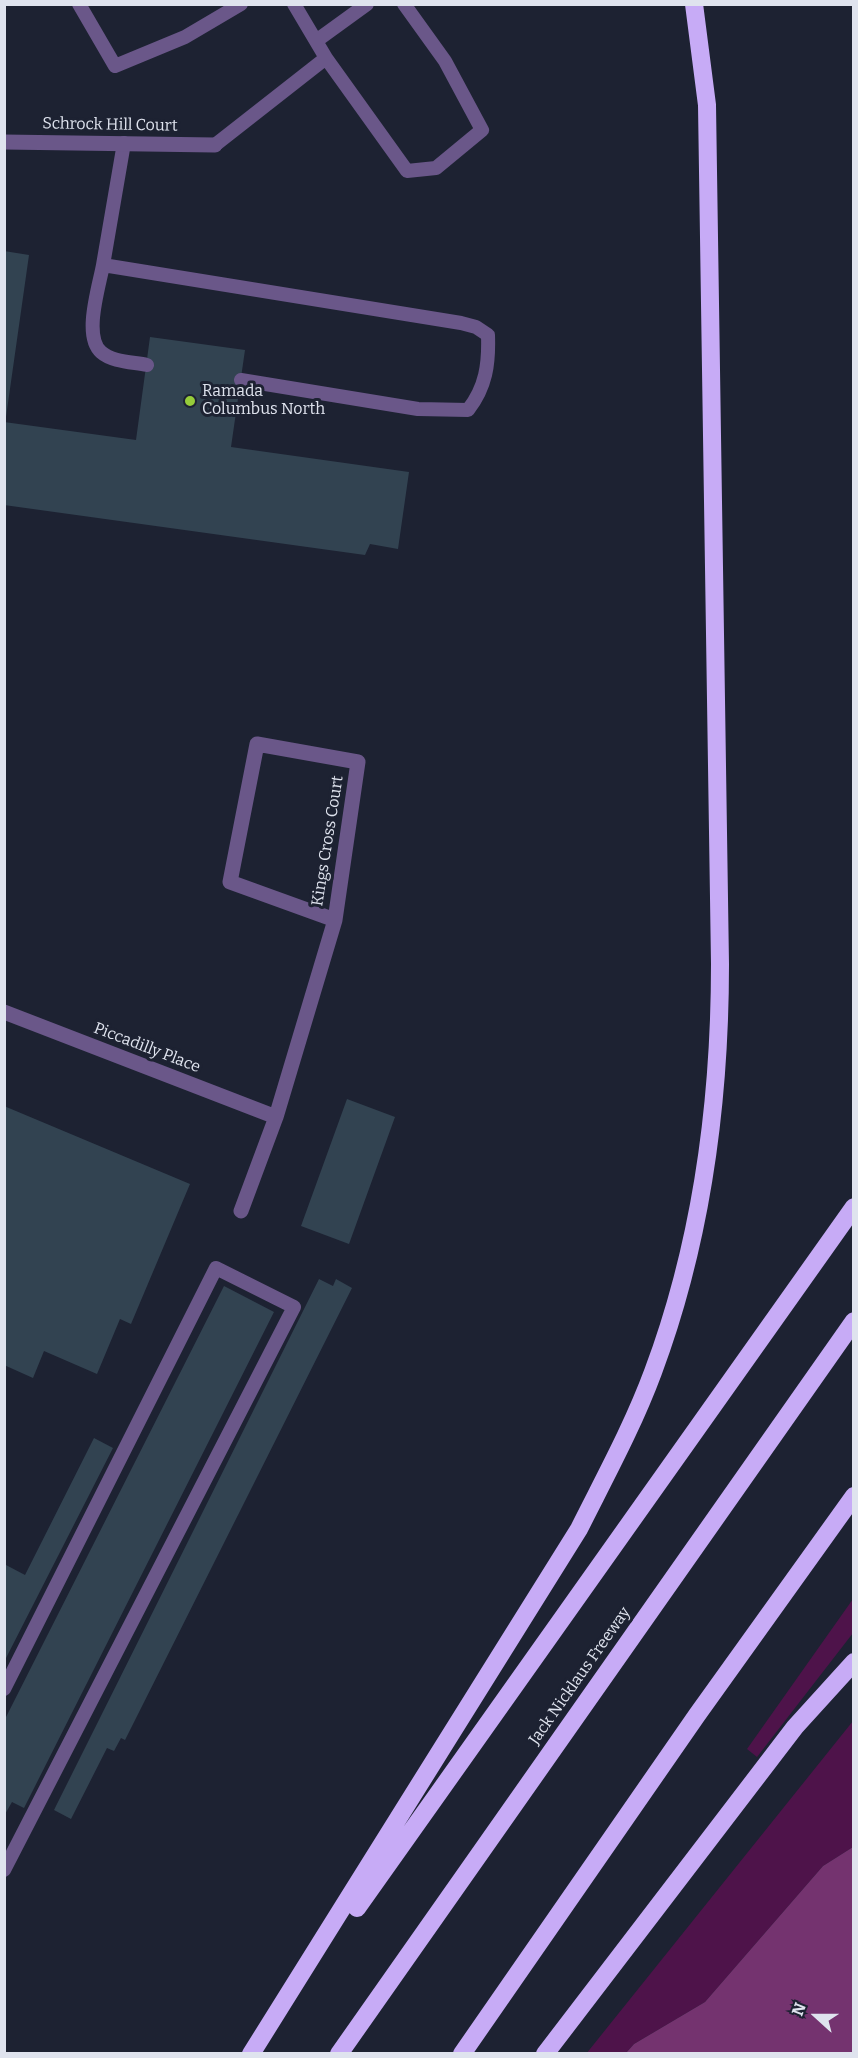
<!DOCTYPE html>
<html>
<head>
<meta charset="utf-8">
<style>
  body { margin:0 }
  #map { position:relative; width:858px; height:2058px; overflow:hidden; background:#1d2232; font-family:Bitter,serif }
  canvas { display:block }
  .frame { position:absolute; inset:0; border:6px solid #dfe3ee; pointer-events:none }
  .north { position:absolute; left:786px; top:1986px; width:60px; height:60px; -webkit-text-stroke:4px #1d2232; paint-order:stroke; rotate:291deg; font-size:16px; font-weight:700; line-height:24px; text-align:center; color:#dfe3ee }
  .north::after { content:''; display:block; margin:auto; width:21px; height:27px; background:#dfe3ee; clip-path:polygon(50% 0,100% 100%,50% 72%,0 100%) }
</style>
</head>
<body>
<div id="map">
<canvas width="858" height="2058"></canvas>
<div class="frame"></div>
<div class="north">N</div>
</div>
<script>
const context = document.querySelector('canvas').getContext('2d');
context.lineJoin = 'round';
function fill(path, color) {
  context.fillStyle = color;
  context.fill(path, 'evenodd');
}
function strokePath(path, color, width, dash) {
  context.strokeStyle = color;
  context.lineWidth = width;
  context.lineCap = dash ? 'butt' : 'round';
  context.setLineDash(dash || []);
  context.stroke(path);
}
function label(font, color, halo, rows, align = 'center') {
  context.font = font + ' Bitter,serif';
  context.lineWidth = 6;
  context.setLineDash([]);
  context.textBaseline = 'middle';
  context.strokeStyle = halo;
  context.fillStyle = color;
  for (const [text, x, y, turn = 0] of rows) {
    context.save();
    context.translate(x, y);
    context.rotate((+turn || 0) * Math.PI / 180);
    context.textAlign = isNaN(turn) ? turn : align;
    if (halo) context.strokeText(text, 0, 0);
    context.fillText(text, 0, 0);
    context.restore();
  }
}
fill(new Path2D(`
  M853,1599V1633L757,1757L747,1749Z
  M853,1721V1847L823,1866L705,2002L634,2044L626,2053L586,2054Z`), '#4e134a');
fill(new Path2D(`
  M853,1847V2053H626L634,2044L705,2002L823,1866Z`), '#74336f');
fill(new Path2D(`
  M4,251L29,255L6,417H4Z
  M150,337L245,350L231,447L409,472L398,549L370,544L365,555L4,505V422L136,440Z
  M347,1099L395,1117L349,1244L301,1226Z
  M4,1106L190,1184L131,1324L120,1319L97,1374L44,1351L33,1378L4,1365Z
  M319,1279L333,1286L336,1279L352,1288L125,1740L121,1738L114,1751L107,1748L71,1819L54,1810Z
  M224,1286L274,1312L24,1808L12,1802L4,1816V1721Z
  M94,1438L113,1448L4,1662V1569L6,1565L25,1575Z`), '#324351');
strokePath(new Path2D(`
  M79,4L115,66L185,37L241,4
  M316,41L367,4
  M326,58L407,171L436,168L482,130L445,61L404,4
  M124,143L103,265L461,323L476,327L488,335C489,364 486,387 468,410L418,409L241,380
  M215,145L326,58L294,4
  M103,265C99,287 83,336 101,352C112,362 133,362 147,365
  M4,1689L216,1268L294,1307L4,1870`), '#6a5789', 14);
strokePath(new Path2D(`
  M4,142L215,145
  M4,1012L276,1117
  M241,1211L276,1117L335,920L358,762L257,744L230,882L335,920`), '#6a5789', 15);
strokePath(new Path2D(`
  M357,1908L854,1207
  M251,2054L579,1529C605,1477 633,1426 653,1372C702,1241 720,1103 720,964L707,105L694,4
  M339,2054L854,1321
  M462,2054L697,1715L854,1496
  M545,2054L795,1727L854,1662`), '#c7abf6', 18);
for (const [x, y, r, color] of [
  [190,401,6,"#96cc3a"]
]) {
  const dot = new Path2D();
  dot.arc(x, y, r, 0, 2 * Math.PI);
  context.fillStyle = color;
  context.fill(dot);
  strokePath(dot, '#1d2232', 2);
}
label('16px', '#dfe3ee', '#1d2232', [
  ["Schrock Hill Court",110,125,1],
  ["Kings Cross Court",328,841,-81],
  ["Piccadilly Place",147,1048,21],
  ["Jack Nicklaus Freeway",580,1676,-55]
]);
label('16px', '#dfe3ee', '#1d2232', [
  ["Ramada",202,392],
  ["Columbus North",202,410]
], 'left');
</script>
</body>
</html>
